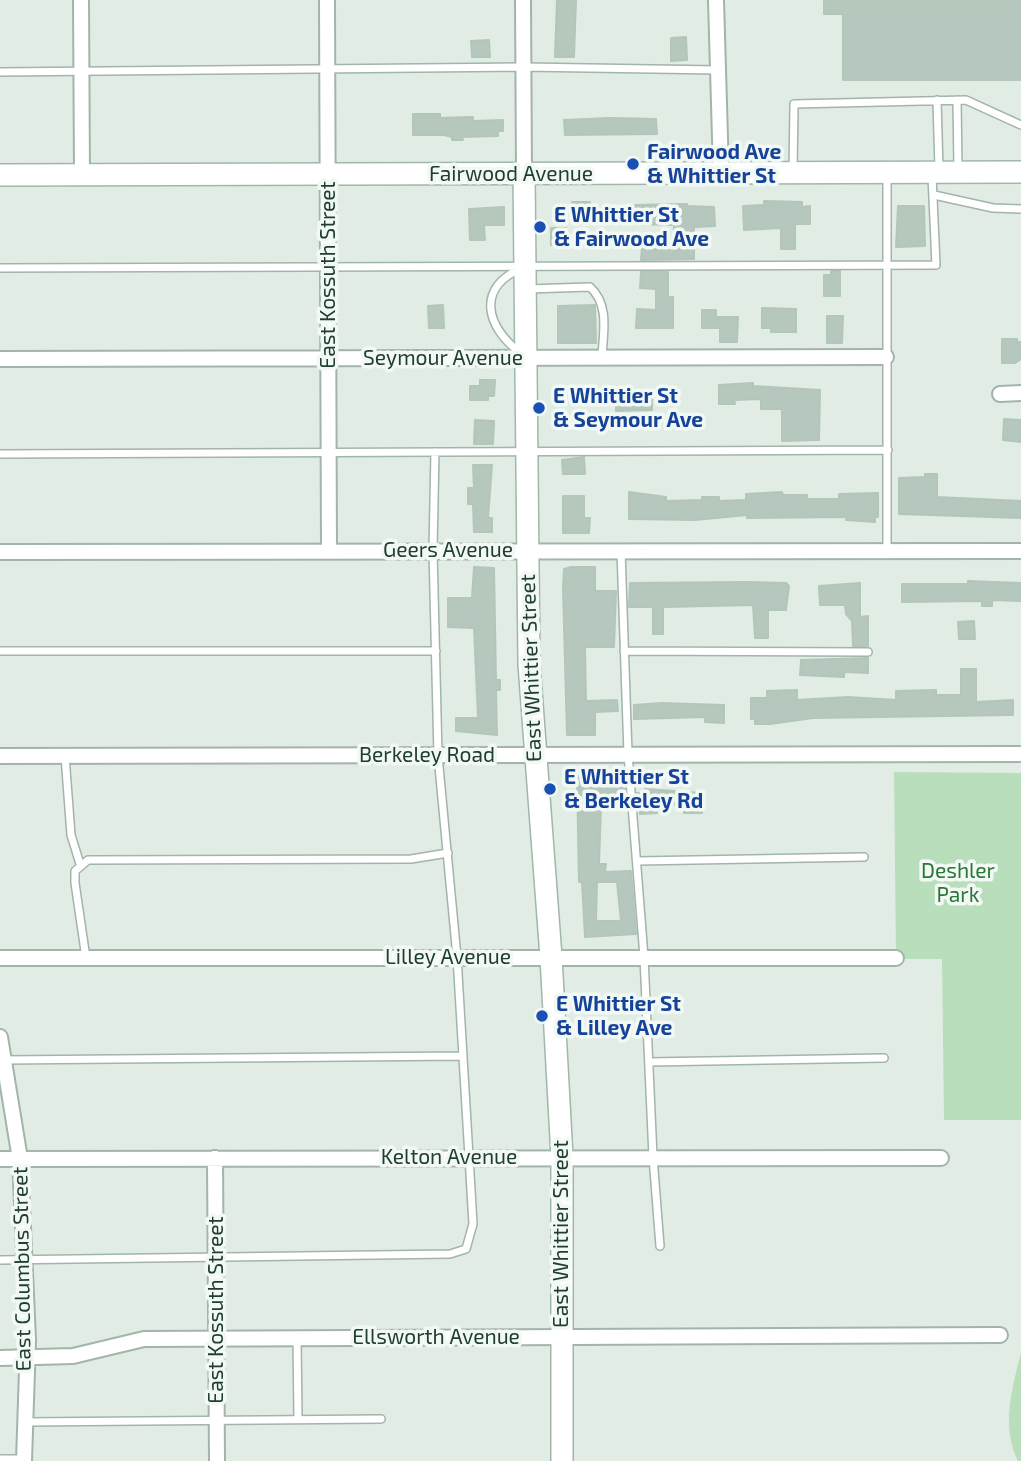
<!DOCTYPE html>
<html>
<head>
<meta charset="utf-8">
<style>
  body { margin:0 }
  canvas { display:block; background:#e1ece5 }
</style>
</head>
<body>
<canvas width="1021" height="1461"></canvas>
<script>
const context = document.querySelector('canvas').getContext('2d');
context.lineJoin = 'round';
function fill(path, color) {
  context.fillStyle = color;
  context.fill(path, 'evenodd');
}
function strokePath(path, color, width, dash) {
  context.strokeStyle = color;
  context.lineWidth = width;
  context.lineCap = dash ? 'butt' : 'round';
  context.setLineDash(dash || []);
  context.stroke(path);
}
function label(font, color, halo, rows, align = 'center') {
  context.font = font + ' "Exo 2",sans-serif';
  context.lineWidth = 7;
  context.setLineDash([]);
  context.textBaseline = 'middle';
  context.strokeStyle = halo;
  context.fillStyle = color;
  for (const [text, x, y, turn = 0] of rows) {
    context.save();
    context.translate(x, y);
    context.rotate((+turn || 0) * Math.PI / 180);
    context.textAlign = isNaN(turn) ? turn : align;
    if (halo) context.strokeText(text, 0, 0);
    context.fillText(text, 0, 0);
    context.restore();
  }
}
fill(new Path2D(`
  M894,772L1021,773V1120H944L942,959H896Z
  M1021,1353V1461H1018C1001,1427 1012,1388 1021,1353Z`), '#b9debb');
const building = new Path2D(`
  M557,0H576L574,57H555Z
  M824,0H1021V80H843V14H824Z
  M686,37L687,60L671,61V38Z
  M489,40L490,57H472L471,41Z
  M413,114H440V118L473,117V121L503,120V131H498V136L462,137L463,140H452V137L444,135H413Z
  M610,118L656,119L657,134L565,135L564,120Z
  M764,201L802,202V207L810,206V224H795V249H781V228L744,230L743,206L764,205Z
  M572,202H590V223L573,224Z
  M687,204V206L714,207L715,226L694,227V259L641,260L642,247L674,246V225L635,224V205Z
  M898,206H924L925,246L896,247Z
  M504,207V225H484L485,240H470L469,209Z
  M551,228H566V246L551,245Z
  M831,271H840V296H824V275H831Z
  M641,272H668V297H673V328H636L637,309L656,310V289L640,288Z
  M443,305L444,328H429L428,306Z
  M595,305L596,343H558V306Z
  M762,308L796,309V332H771V328H762Z
  M702,310H716V317H738L737,342H720V328H702Z
  M827,316H843L842,343H827Z
  M1002,339H1017V342H1021V359L1015,363H1002Z
  M480,380H495L494,396H488V400H470V386H480Z
  M753,383V386L820,390L819,440L782,441V409H761V399L734,400L735,404H719V385Z
  M616,391H652V410L616,411Z
  M1004,419L1021,420V442L1003,440Z
  M475,420L494,421L493,444H474Z
  M584,457L585,474H563L562,460Z
  M473,465H492L488,518H492V532H474L473,504H468V488H474Z
  M925,474H937V497L1021,501V518L899,514V478L925,477Z
  M629,492L666,497V501L702,500V497H719V501L746,500V494L782,492L783,495H807V499H839V494L878,493V517H875V522L846,520L847,517L747,518V515L695,520L629,519Z
  M563,496H584V518H590L589,533H563Z
  M474,567L494,568L496,680H500V690H496L497,735L456,731V718H478L474,628L448,627V598H472Z
  M571,567H595V591H616L614,647H585L586,701L617,700L618,711L595,712V735H567L563,589L564,569Z
  M968,581L1021,583V601L992,600V606H982V601L902,602V584H968Z
  M748,582L786,583L789,586L786,610H768V638H755L753,605L663,607V634H653V607H629L630,583Z
  M860,583V617L868,616V646H853L852,621L846,614L845,605H820L819,586Z
  M974,621L975,639H959L958,622Z
  M868,658V673L844,672V677L800,675L801,660Z
  M961,669H976V702L1013,700V715L813,718L770,724H755V719H751V698H767V691L797,690V700L848,697L896,700V691L936,690V695H961Z
  M661,703L724,705V723L705,722V717L634,719V705Z
  M577,776L624,779L626,805H601L599,864H606L605,872L631,871L636,934L585,937L582,882H579ZM597,882H617L621,921H596Z
  M645,789L702,793V813H684V804L657,805V813L640,814L637,793H645Z`);
fill(building, '#b6c7bd');
strokePath(building, '#b3c6ba', 2);
const lane = new Path2D(`
  M0,72L524,67L718,70
  M937,100L939,170
  M957,100L958,169
  M793,172L794,104L966,100L1021,125
  M934,195L993,208L1021,209
  M0,268L936,265L932,176
  M527,289L590,287C610,305 603,333 602,357
  M522,354C486,328 475,288 522,268
  M0,454L888,450
  M621,551L628,754L644,957L653,1157L660,1246
  M887,551V174
  M0,651H436
  M624,651L868,652
  M65,756L71,835L80,864
  M637,861L864,857
  M86,958L75,883V871L88,860L411,859L448,853
  M2,1060L463,1056
  M649,1062L884,1058
  M0,1260L450,1254L466,1249L473,1224L469,1157L457,957L438,756L433,550L435,452
  M297,1339L298,1419
  M25,1422L381,1419
  M0,1459H24`);
const street = new Path2D(`
  M81,0L82,175
  M327,0L329,551
  M523,0L524,173
  M716,0L721,173
  M0,359L886,357
  M1000,394L1021,393
  M0,552L1021,551
  M0,756L1021,754
  M0,958H896
  M0,1037L20,1159L28,1340L24,1461
  M215,1158L217,1461
  M0,1159L941,1158
  M0,1358L73,1356L144,1339L1000,1335`);
const secondary = new Path2D(`
  M524,173L529,664L551,957L562,1157V1461
  M0,175L1021,172`);
strokePath(lane, '#a3b4ab', 10);
strokePath(street, '#a3b4ab', 18);
strokePath(secondary, '#9fb8aa', 24);
strokePath(lane, '#fff', 7);
strokePath(street, '#fff', 14);
strokePath(secondary, '#fff', 21);
for (const [x, y, r, color] of [
  [633,164,7,"#1a4fb4"],
  [540,227,7,"#1a4fb4"],
  [539,408,7,"#1a4fb4"],
  [550,789,7,"#1a4fb4"],
  [542,1016,7,"#1a4fb4"]
]) {
  const dot = new Path2D();
  dot.arc(x, y, r, 0, 2 * Math.PI);
  context.fillStyle = color;
  context.fill(dot);
  strokePath(dot, '#f2f9f4', 2.5);
}
label('bold 21px', '#164399', '#f2f9f4', [
  ["Fairwood Ave",647,152],
  ["& Whittier St",647,176],
  ["E Whittier St",554,215],
  ["& Fairwood Ave",554,239],
  ["E Whittier St",553,396],
  ["& Seymour Ave",553,420],
  ["E Whittier St",564,777],
  ["& Berkeley Rd",564,801],
  ["E Whittier St",556,1004],
  ["& Lilley Ave",556,1028]
], 'left');
label('21px', '#203e30', '#f2f9f4', [
  ["Fairwood Avenue",511,174],
  ["East Kossuth Street",328,275,-90],
  ["Seymour Avenue",443,358],
  ["Geers Avenue",448,550],
  ["East Whittier Street",531,668,-92],
  ["Berkeley Road",427,755],
  ["Lilley Avenue",448,957],
  ["Kelton Avenue",449,1157],
  ["East Whittier Street",561,1234,-90],
  ["East Columbus Street",22,1269,-91],
  ["East Kossuth Street",216,1310,-90],
  ["Ellsworth Avenue",436,1337]
]);
label('21px', '#297636', '#f2f9f4', [
  ["Deshler",958,871],
  ["Park",958,895]
]);
</script>
</body>
</html>
